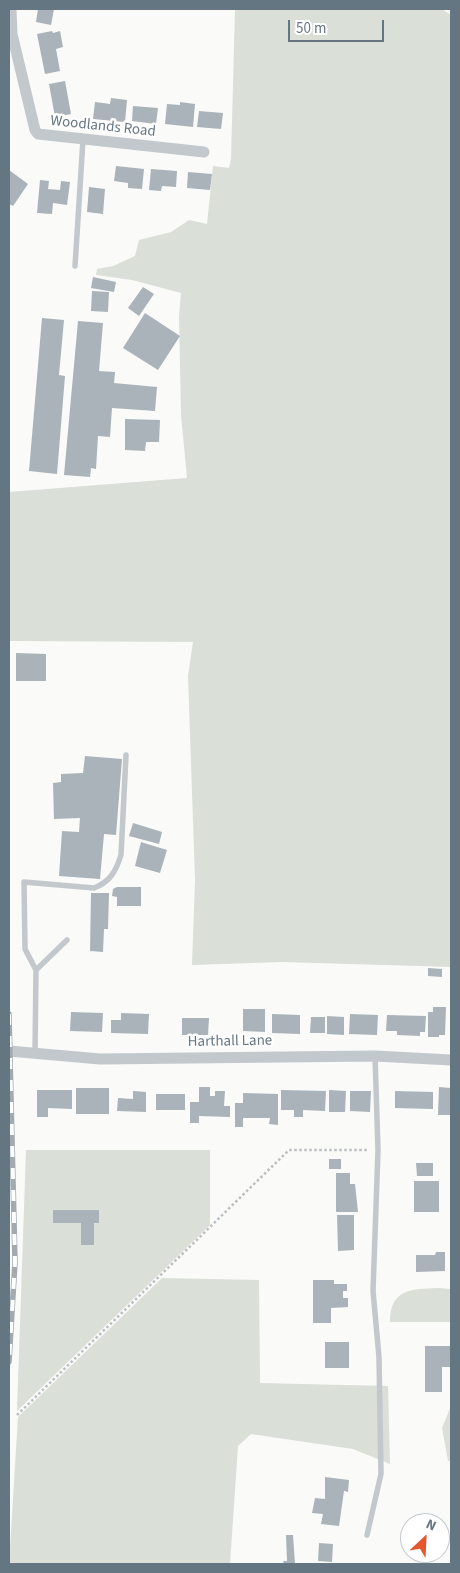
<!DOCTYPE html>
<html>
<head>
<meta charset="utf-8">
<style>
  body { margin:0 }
  #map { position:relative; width:460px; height:1573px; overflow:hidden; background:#fafaf8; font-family:"Source Sans 3",sans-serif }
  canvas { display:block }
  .frame { position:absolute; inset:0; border:10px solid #657683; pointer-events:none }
  .north { position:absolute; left:400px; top:1513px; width:50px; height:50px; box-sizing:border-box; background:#fff; border:1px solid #c1c8cd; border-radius:50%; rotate:25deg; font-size:14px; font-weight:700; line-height:20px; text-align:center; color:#657683 }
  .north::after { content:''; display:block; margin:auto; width:18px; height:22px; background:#e4572e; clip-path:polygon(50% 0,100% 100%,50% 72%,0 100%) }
  .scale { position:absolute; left:288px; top:20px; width:96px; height:22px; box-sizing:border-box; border:2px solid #657683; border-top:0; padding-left:6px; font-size:15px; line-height:18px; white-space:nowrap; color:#657683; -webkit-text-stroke:4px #fff; paint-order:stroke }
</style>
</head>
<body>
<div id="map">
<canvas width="460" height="1573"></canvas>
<div class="frame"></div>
<div class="north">N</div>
<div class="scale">50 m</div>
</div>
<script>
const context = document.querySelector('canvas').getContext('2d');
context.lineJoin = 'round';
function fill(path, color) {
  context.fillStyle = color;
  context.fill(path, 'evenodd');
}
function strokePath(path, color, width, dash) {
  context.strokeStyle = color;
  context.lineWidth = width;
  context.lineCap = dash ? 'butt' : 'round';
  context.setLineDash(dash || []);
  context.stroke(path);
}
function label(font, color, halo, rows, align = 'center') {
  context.font = font + ' "Source Sans 3",sans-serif';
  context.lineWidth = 5;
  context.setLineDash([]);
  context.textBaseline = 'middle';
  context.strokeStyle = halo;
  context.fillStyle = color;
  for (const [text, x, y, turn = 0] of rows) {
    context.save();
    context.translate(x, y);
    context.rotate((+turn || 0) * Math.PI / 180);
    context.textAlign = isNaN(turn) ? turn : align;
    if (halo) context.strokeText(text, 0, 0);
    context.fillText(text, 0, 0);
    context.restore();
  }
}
fill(new Path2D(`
  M235,9H442L451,15V967L283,962L192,965L195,880L188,676L193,642L9,641V492L187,478L181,415L179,316L181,293L132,280L96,275L97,269L113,266L135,256L139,240L171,232L189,220L207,224L213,166L229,168L231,159Z
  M26,1150H210V1225L17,1411Z
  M162,1278L259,1280L260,1383L388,1386L390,1464L353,1449L251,1434L238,1446L230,1564H9L18,1417Z
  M438,1288L451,1289V1322H390C390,1289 411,1289 438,1288Z
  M451,1406V1461H448L442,1428Z`), '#dadfd7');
fill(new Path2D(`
  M38,9H54L51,25L36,22Z
  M52,31L53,33L60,31L63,47L56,49L60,71L45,74L37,34Z
  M65,81L71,114L55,117L49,84Z
  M111,98L127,100L125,122L93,119L95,102L110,104Z
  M180,102L195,104L193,127L165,124L167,104L180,105Z
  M133,106L158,108L156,124L132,121Z
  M199,111L223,113L221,129L197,127Z
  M116,166L144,169L142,189L128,188V183L114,181Z
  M151,169L177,171L176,187L162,186L161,191L149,190Z
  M9,170L28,184L13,206L9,204Z
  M188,172L212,174L210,190L187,188Z
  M40,180L49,181L48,189L60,190L61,181L70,182L67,205L53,203L52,214L37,213Z
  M89,187L105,189L103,214L87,212Z
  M93,277L116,282L114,292L91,288Z
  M143,287L154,294L139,316L128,308Z
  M92,291L109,292L108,312L91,311Z
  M145,313L180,336L158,370L123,348Z
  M42,318L64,320L59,375L65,376L57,474L29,471Z
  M78,321L103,323L99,371L115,372L114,383L157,387L155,411L112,408L110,437L98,436L96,469L91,468L90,477L64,475Z
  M125,419L160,420L159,442H146L145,451L125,450Z
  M16,653L46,654V681H16Z
  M85,756L122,759L116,835L104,834L100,879L59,876L62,831L79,832L80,818L54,819L53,783L61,782V774L83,773Z
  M133,823L162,832L159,844L129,836Z
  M141,842L167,850L160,873L135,866Z
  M117,887H141V906H117V897L112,896L113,889Z
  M91,893H109L108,929H104L103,952L90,951Z
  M428,968L442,969V977L428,976Z
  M433,1007H446L445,1035H439V1037H428V1012H433Z
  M243,1009H265V1032L243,1031Z
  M71,1012L103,1013L102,1032L70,1031Z
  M121,1013L149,1014L148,1034L111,1033V1020H121Z
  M272,1014L300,1015V1034L272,1033Z
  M350,1014L378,1015L377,1035L349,1034Z
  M387,1015L426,1016L425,1032H420V1036L397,1035V1031H386Z
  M327,1016L344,1017V1035L327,1034Z
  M311,1017H325V1033H310Z
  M182,1018H209L208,1035H182Z
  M199,1087H210V1096H215V1091H225L224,1106H230V1117L199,1116V1123H190V1102H199Z
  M439,1087L451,1088V1115H438Z
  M76,1088H109V1114H76Z
  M37,1090H72V1109L48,1108V1117H37Z
  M281,1090L326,1091L325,1111L303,1110V1117H294V1110H281Z
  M329,1090L346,1091L345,1112H329Z
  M133,1091L146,1092V1112L117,1111L118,1098L133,1099Z
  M350,1091H371L370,1112L350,1111Z
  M395,1091L433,1092V1109L395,1108Z
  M243,1093L278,1094V1125L269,1124L270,1118H243V1127H235V1103H243Z
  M156,1094H185V1110H156Z
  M329,1159H341V1169H329Z
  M416,1163H433V1176H417Z
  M336,1173H350V1184H355L358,1212H336Z
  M414,1181H439V1212H414Z
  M53,1210H99V1223H94V1245H81V1223H53Z
  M337,1215H354V1250L338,1251Z
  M436,1252H445V1271L416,1272V1255H435Z
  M313,1280H334V1284H347V1291H343V1298H348V1307L331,1308V1323H313Z
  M325,1342H349V1368H325Z
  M425,1346H451V1367H442V1392H425Z
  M325,1477L349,1480L348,1492L344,1491L339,1526L321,1524L323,1514L312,1513L315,1498L325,1499Z
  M286,1535H293L295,1564H284L283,1561H287Z
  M319,1543L333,1544L332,1562L318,1561Z`), '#aab3b9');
strokePath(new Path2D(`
  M17,1415L289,1150H369`), '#bbbfc2', 2.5, [2.5, 2.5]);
strokePath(new Path2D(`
  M75,266L83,140
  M36,970L25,949L24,882L94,888C110,882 116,871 121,855L126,755
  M35,1052L36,970L67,940
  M367,1535L381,1474L379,1357L373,1291L378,1150L375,1056`), '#c3c8cc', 5.5);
strokePath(new Path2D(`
  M11,9L12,34L35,130L38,134L204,152
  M9,1051L100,1059L375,1056L451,1060`), '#c3c8cc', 11);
const rail = new Path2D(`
  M9,1014L15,1262L9,1362`);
strokePath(rail, '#a2aab0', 5.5);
strokePath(rail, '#fff', 4, [11]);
label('15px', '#657683', '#fff', [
  ["Woodlands Road",103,127,6],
  ["Harthall Lane",230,1042,-1]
]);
</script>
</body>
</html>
